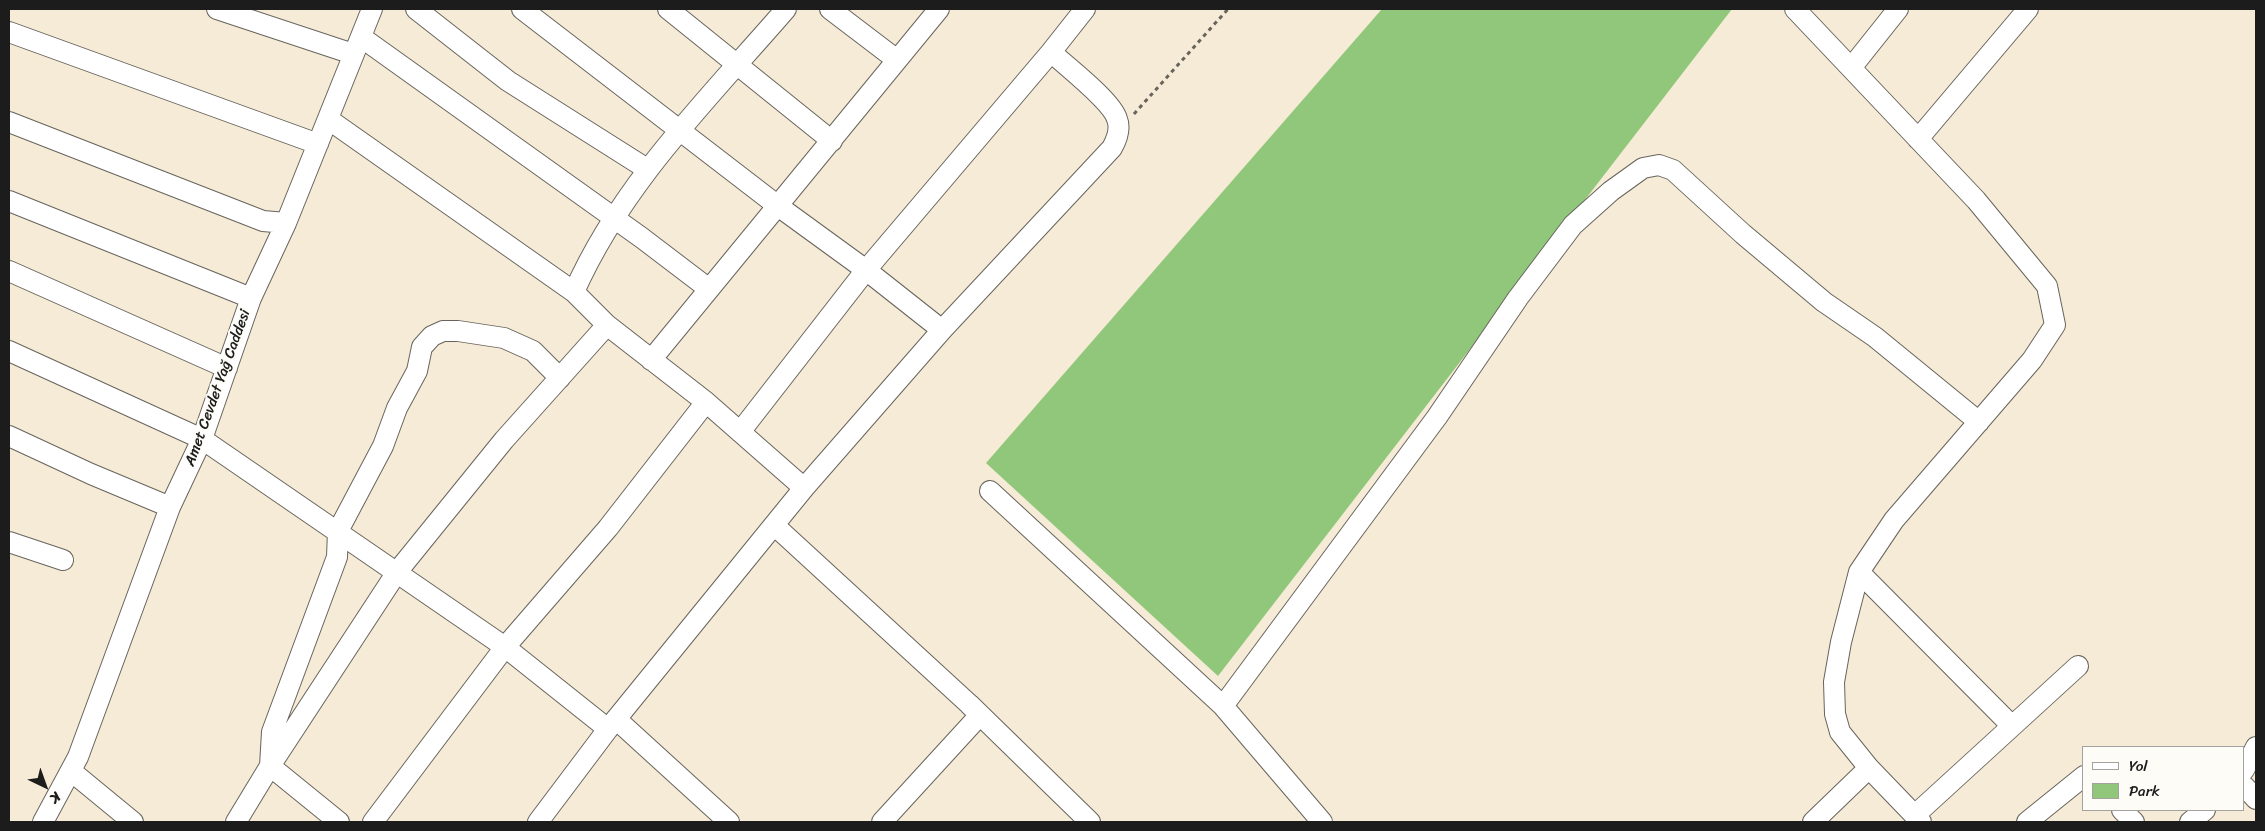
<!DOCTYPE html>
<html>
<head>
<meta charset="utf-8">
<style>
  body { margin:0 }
  #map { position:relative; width:2265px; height:831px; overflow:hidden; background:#f5ebd6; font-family:Sriracha,sans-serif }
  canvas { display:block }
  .frame { position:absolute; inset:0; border:10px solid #1c1c1c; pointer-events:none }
  .legend { position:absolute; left:2082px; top:746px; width:162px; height:65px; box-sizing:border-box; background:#fdfcf7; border:1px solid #a3a29f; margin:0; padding:6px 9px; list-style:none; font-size:15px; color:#1c1c1c }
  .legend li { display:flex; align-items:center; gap:10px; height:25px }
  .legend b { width:25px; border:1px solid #a3a29f }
  .north { position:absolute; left:20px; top:761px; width:50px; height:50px; -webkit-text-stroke:4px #fdfcf7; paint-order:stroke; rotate:138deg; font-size:14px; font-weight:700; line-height:20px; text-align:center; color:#1c1c1c }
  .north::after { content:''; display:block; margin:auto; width:18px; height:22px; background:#1c1c1c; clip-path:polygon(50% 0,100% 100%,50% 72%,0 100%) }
</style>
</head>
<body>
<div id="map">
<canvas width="2265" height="831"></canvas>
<div class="frame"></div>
<ul class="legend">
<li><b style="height:6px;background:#fff"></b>Yol</li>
<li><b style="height:14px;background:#91c77a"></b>Park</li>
</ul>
<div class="north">K</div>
</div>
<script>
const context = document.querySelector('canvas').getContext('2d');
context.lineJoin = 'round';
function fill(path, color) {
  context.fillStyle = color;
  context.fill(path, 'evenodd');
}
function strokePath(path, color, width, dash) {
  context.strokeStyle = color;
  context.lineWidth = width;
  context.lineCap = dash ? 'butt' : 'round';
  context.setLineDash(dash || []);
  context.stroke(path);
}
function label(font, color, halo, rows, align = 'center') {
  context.font = font + ' Sriracha,sans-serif';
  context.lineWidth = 4;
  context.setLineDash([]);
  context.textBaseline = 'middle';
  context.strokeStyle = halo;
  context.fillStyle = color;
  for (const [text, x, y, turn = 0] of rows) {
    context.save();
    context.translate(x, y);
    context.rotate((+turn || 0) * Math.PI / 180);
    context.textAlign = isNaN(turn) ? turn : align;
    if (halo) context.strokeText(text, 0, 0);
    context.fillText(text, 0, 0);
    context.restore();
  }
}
fill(new Path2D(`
  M1382,9H1732L1218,676L986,463Z`), '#91c77a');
const minor = new Path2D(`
  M217,9L353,54
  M416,9L508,81L647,169
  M522,9L778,206L866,270L942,330
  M668,9L832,141
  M786,9C709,98 622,183 574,292L607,325L706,402L804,488
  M830,9L897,60
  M1795,9L1976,200L2047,286L2055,325L2032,360L1894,520L1859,572L1841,642L1834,682L1835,714L1840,732L1869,768L1921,822
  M9,32L318,144
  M361,37L642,238L709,289
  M1851,68L1898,9
  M328,119L574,292
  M9,122L263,221L286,223
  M1918,139L2028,9
  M9,201L251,298
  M9,271L227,368
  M9,351L202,439L505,647L608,729L804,488L942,330L1112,148C1117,139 1121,129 1117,119C1112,101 1066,66 1051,52
  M651,360L939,9
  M740,432L866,270L1051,52L1085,9
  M9,436L91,474L170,507
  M990,491L1223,706L1322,822
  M774,525L969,704L1090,822
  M9,542L63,560
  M1859,572L2012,726
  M1223,706L1437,417L1518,298L1573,225L1611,191L1643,168L1659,165L1673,170L1743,234L1824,302L1875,337L1979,422
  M616,719L729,822
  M2244,770L2256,747
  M71,771L133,822
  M2244,786L2256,799
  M2122,810L2134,822
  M1915,815L2078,666
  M43,822L78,757L170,507L202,439L251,298L286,223L372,9
  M236,822L270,766L397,572L504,440L607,325
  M339,822L270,766L272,732L337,557L338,531L383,446L397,408L417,371L422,347L432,336L443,331H458L504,338L533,351L560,378
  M373,822L505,647L608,528L706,402
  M538,822L608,729
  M882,822L980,715
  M1813,822L1869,768
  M2027,822L2084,776
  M2190,822L2205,810`);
strokePath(minor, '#68645d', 22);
strokePath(new Path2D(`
  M1134,114L1228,9`), '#68645d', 3, [4, 4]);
strokePath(minor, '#fff', 20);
label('15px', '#1c1c1c', '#fdfcf7', [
  ["Amet Cevdet Yağ Caddesi",218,388,-70]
]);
</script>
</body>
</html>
